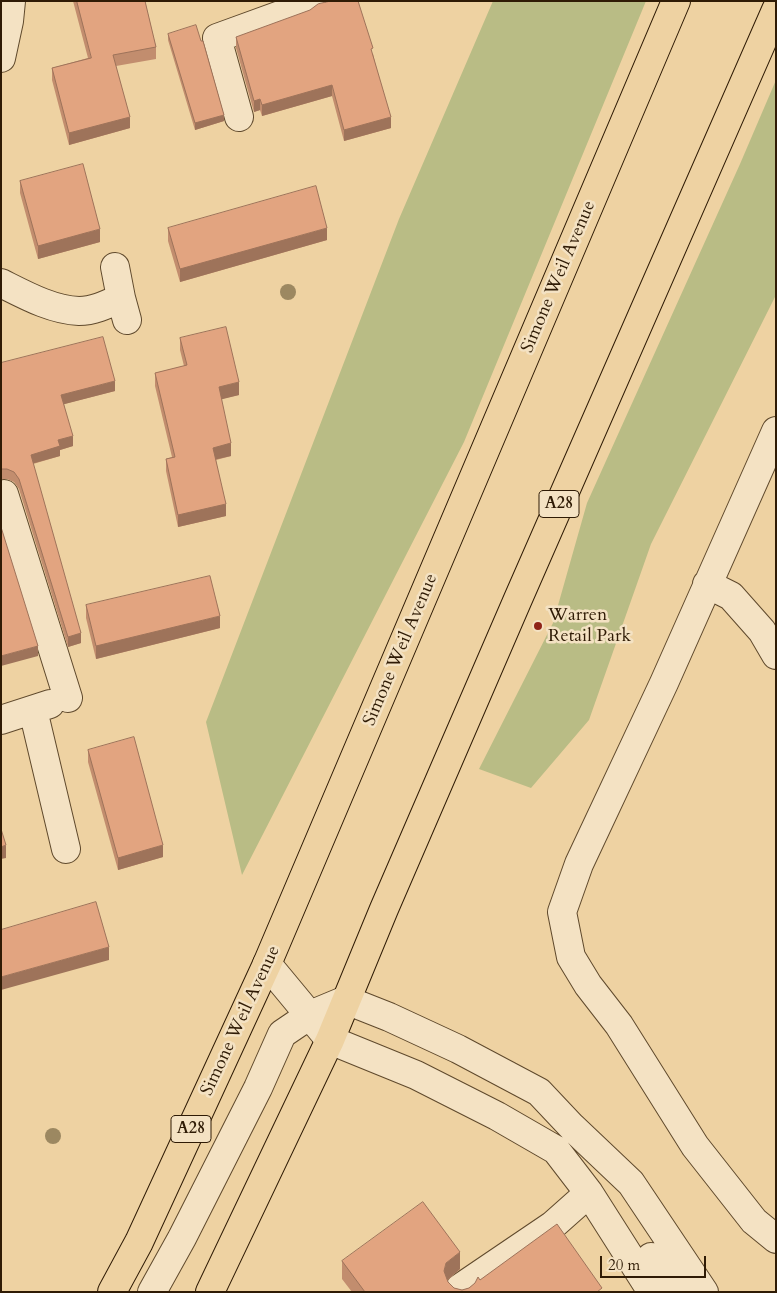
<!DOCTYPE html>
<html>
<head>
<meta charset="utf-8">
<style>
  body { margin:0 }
  #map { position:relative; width:777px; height:1293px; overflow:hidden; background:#eed2a2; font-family:Cardo,serif }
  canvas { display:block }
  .frame { position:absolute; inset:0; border:2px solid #2f1b05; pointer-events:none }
  .scale { position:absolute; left:600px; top:1256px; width:106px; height:22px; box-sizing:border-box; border:2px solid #2f1b05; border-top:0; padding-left:6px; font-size:15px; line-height:18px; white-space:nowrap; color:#2f1b05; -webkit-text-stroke:4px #f4e2c3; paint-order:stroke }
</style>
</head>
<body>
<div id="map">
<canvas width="777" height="1293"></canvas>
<div class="frame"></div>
<div class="scale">20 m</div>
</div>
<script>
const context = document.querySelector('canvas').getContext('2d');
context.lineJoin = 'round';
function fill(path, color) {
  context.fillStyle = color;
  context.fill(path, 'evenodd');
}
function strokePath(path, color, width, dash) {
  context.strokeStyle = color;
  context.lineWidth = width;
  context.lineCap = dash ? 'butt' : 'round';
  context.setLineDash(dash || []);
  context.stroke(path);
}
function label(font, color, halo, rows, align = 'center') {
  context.font = font + ' Cardo,serif';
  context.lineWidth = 5;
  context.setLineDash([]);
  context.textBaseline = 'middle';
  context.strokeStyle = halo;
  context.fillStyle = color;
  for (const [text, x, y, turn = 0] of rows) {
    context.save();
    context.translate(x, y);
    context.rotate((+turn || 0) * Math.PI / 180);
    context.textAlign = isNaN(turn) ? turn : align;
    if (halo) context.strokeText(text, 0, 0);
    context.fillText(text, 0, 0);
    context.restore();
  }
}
fill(new Path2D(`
  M493,1H646L464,442L242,875L206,722L399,219Z
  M776,80V295L651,544L589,720L531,788L479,769L553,623L587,503L740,164Z`), '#b9bc85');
const minor = new Path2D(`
  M1,58L9,21L11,1
  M239,117L217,38L305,6L311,1
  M115,267L121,298
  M1,283C25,295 52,310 79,311C94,311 108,304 121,298L127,320
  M776,431L664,683L579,864L562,912L571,957L588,985L619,1025L695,1146L754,1221L776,1239
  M4,494L68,698
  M707,584L731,596L762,631L776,655
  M33,710L66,849
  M1,720L50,704
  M267,964L330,1040L416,1075L497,1116L556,1150L589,1193L652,1292
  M651,1257L673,1292
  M152,1292L182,1238L258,1088L282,1034L310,1015L346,1000L389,1017L458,1049L539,1092L572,1127L631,1183L704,1292
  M462,1292L460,1288L553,1225L589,1193`);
const highway = new Path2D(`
  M112,1292L139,1242L267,964L676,1
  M210,1292L330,1040L384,909L518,599L776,10`);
strokePath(minor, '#5f492c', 30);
strokePath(highway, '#2f1b05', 30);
strokePath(minor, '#f4e2c3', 28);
strokePath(highway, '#eed2a2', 28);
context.fillStyle = '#9c8861';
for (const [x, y] of [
  [288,292],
  [53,1136]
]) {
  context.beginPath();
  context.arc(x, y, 8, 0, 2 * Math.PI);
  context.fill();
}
fill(new Path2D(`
  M73,1H145L156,47V59L116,66L130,128L69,145L52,80V68L88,58Z
  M168,34L224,121L195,130L168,40Z
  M236,37L373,54L391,128L344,141L332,96L262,116L260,110L254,112L236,48Z
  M20,181L100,242L38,259L20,193Z
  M168,228L327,240L180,282L168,241Z
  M180,338L239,395L221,399L231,456L216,460L226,516L178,527L166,471V459L172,457L155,386V373L184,366L180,350Z
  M1,363L115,391L64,404L73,446L60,450V456L33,464L81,643L68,647L19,489L14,482L7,479H1Z
  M86,605L220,628L96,659L86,618Z
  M88,750L163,857L118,870L88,762Z
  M342,1261L460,1269L448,1280V1282L454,1288L462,1290L469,1288L480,1280L602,1292H352L342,1279Z`), '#c28d6e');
fill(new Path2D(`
  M332,85V96L262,116V105Z
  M260,99V110L254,112V101Z
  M224,115V121L195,130V123Z
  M130,117V128L69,145V133Z
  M391,117V128L344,141V130Z
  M327,228V240L180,282V269Z
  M100,229V242L38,259V246Z
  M115,381V391L61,405V395Z
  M239,382V395L219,400V387Z
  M73,436V446L60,450V456L31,464V455L58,440Z
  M231,443V456L213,460V448Z
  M226,504V516L178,527V515Z
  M220,616V628L96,659V646Z
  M81,633V643L68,647V637Z
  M38,646V656L1,666V656Z
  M6,845V858L1,859V847Z
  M163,845V857L118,870V858Z
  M109,947V960L1,990V977Z
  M460,1252V1269L446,1281L444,1271L446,1263Z`), '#9e735a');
const building = new Path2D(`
  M77,1H145L156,47L113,55L130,117L69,133L52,68L91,58Z
  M331,1H358L373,48L371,49L391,117L344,130L332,85L262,105L260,99L254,101L236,37L310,10L318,4Z
  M196,25L201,41H203L224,115L195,123L168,34Z
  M83,164L100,229L38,246L20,181Z
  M316,186L327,228L180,269L168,228Z
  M226,327L239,382L219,387L231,443L213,448L226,504L178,515L166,459L175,457L155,373L187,365L180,338Z
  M103,337L115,381L61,395L73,436L58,440L60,446L31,455L81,633L68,637L19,479L14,472L7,469H1V363Z
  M1,527L38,646L1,656Z
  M210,576L220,616L96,646L86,605Z
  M134,737L163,845L118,858L88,750Z
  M1,829L6,845L1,847Z
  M96,902L109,947L1,977V930Z
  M423,1202L460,1252L446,1263L444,1271L448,1282L454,1288L462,1290L469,1288L475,1283L478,1277L480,1280L557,1224L602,1288L597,1292H365L342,1261Z`);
fill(building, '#e2a480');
strokePath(building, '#9e735a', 1);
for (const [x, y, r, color] of [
  [538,626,5,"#8f2418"]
]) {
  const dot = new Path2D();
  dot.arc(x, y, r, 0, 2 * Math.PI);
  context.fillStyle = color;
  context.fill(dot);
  strokePath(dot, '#f4e2c3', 2);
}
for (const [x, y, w] of [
  [559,504,40],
  [191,1129,40]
]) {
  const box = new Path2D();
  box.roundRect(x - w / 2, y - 13.5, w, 27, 4);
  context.fillStyle = '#f4e2c3';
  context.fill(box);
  strokePath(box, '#2f1b05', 1);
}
label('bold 16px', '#2f1b05', null, [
  ["A28",559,504],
  ["A28",191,1129]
]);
label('18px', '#2f1b05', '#f4e2c3', [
  ["Simone Weil Avenue",559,277,-67],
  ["Simone Weil Avenue",401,650,-67],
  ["Simone Weil Avenue",241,1021,-65]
]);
label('18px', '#2f1b05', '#f4e2c3', [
  ["Warren",548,616],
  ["Retail Park",548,637]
], 'left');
</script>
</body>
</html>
